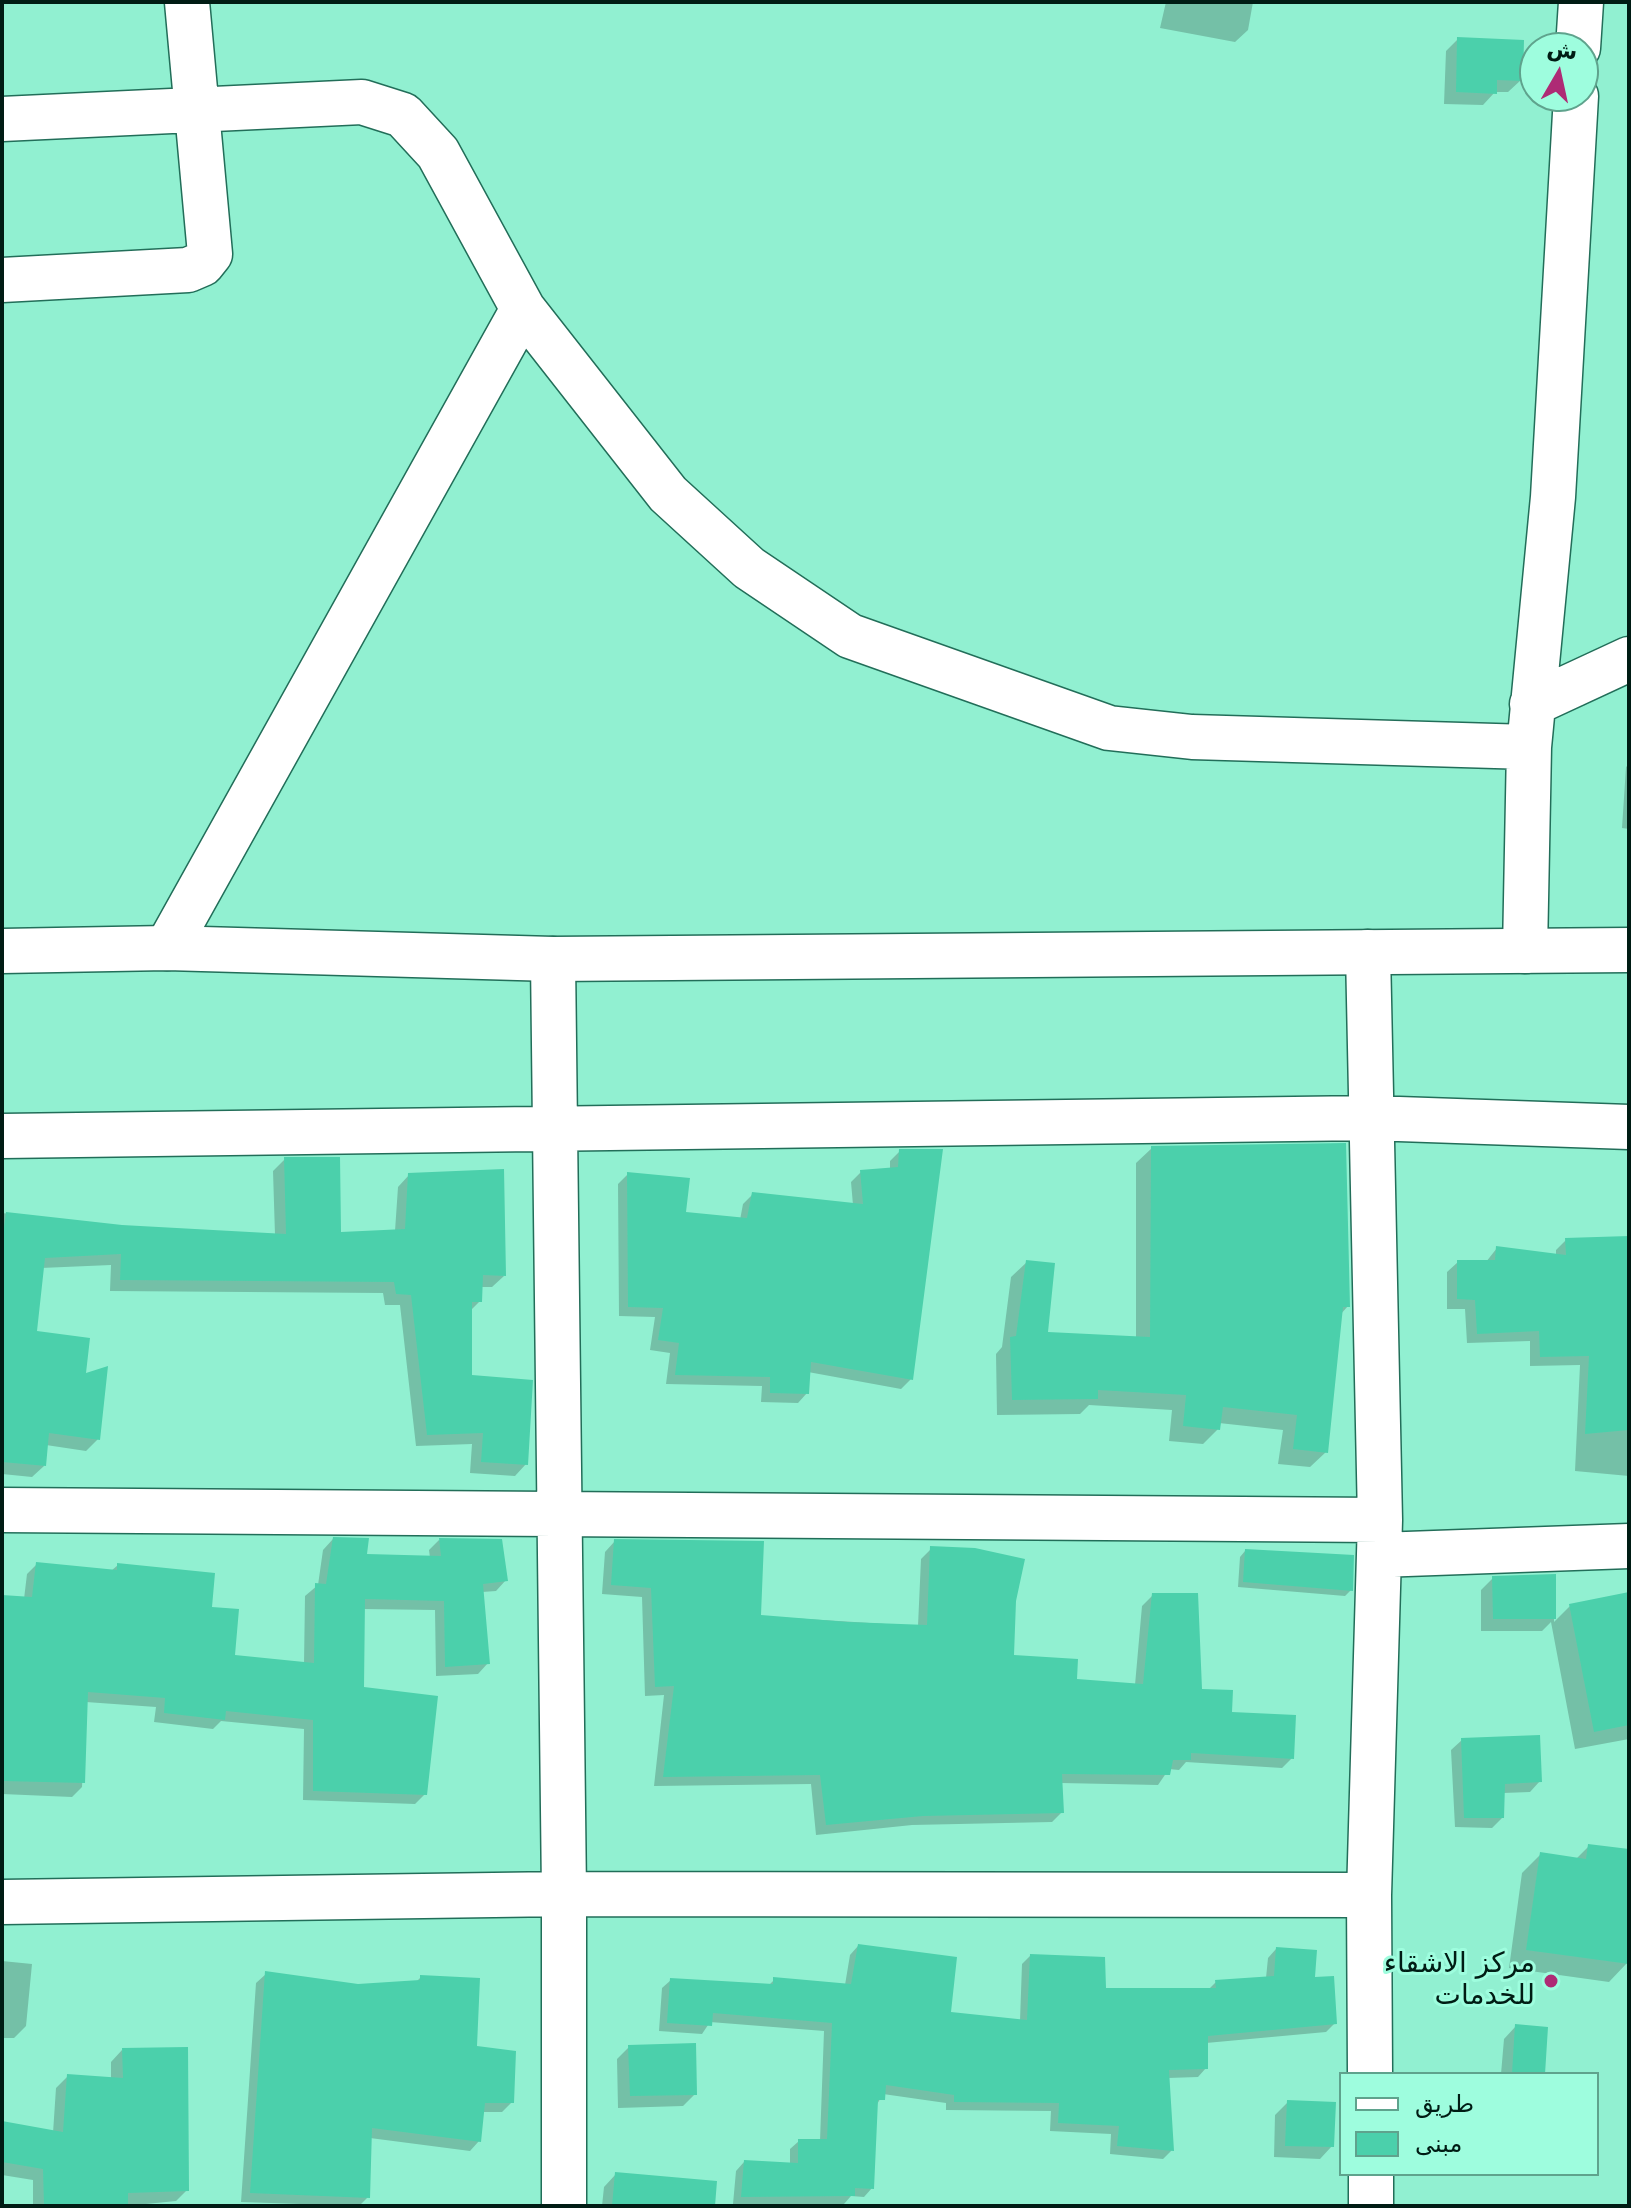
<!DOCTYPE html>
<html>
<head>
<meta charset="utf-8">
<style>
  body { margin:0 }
  #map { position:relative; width:1631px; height:2208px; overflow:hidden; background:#91f0d1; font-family:"DejaVu Sans",Cairo,sans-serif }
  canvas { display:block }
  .frame { position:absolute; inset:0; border:4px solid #001c14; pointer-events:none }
  .legend { position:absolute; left:1339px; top:2072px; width:260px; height:104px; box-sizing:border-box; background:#9efdde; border:2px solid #5fa38d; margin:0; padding:10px 14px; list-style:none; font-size:24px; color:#001c14 }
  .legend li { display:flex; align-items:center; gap:16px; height:40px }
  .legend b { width:40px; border:2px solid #5fa38d }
  .north { position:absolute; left:1519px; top:32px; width:80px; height:80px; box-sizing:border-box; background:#9efdde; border:2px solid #5fa38d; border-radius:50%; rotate:9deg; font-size:22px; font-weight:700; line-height:32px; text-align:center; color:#001c14 }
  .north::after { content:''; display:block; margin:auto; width:28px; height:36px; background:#ae2b75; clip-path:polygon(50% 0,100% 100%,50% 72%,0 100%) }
</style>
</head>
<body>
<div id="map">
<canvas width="1631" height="2208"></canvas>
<div class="frame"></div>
<ul class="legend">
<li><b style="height:10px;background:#fff"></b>طريق</li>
<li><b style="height:22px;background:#4bd0ab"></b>مبنى</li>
</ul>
<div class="north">ش</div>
</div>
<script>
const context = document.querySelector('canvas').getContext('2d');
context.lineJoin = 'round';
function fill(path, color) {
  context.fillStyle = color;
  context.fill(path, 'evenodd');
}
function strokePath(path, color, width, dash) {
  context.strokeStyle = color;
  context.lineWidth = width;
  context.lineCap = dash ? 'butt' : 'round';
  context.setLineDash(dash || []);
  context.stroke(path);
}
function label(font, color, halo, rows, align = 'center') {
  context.font = font + ' "DejaVu Sans",Cairo,sans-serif';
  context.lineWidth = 6;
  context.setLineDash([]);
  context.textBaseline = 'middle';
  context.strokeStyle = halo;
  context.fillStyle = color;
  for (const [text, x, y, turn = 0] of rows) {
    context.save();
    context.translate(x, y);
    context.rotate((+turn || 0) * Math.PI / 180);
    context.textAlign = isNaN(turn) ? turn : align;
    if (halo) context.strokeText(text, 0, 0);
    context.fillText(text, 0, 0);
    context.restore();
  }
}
fill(new Path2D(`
  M1166,2H1253L1248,30L1235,42L1160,28Z
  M1458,39L1521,80L1508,92H1495L1483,105L1444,104L1446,51Z
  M1629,764V829L1622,828L1626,767Z
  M1152,1148L1348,1306L1340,1315L1326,1452L1310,1467L1278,1464L1283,1430L1219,1423L1218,1429L1203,1444L1169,1441L1172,1410L1089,1405L1080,1414L997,1415L996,1354L1002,1347L1011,1277L1027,1262L1046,1334L1136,1339V1163Z
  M900,1151L911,1379L901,1389L808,1372L807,1393L798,1403L761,1402L762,1386L666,1384L670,1353L650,1350L655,1317L619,1316L618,1184L628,1174L684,1214L740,1220L743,1204L753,1194L853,1205L851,1182L861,1172L890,1170V1161Z
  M285,1159L339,1234L395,1231L398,1187L409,1175L504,1276L492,1287H481L480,1301L470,1311V1377L526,1464L515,1476L470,1473L472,1444L416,1446L400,1305H385L383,1293L110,1291L111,1265L41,1268L34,1333L83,1376L98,1439L86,1451L46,1445L44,1466L32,1477L2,1474V1213L122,1227L275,1235L273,1171Z
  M1629,1238V1476L1575,1471L1580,1365L1530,1366V1341L1467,1343L1465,1309H1447V1272L1458,1262H1486L1497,1248L1556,1255V1250L1566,1240Z
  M333,1539L365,1556L430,1558L429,1550L439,1540L506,1580L496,1591L482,1592L488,1663L478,1674L436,1676L435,1610L363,1609L362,1689L425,1794L415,1804L303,1800L304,1729L221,1721L213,1729L154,1722L156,1707L86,1702L82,1787L72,1797L2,1794V1598L24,1599L27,1574L37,1564L111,1571L118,1565L209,1609L233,1657L304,1664L305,1596L318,1585L323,1550Z
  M615,1541L759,1616L918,1626L921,1559L931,1549L1014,1601L1012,1657L1075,1681L1135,1685L1142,1606L1153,1595L1200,1691L1292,1758L1282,1768L1186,1762L1179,1770L1169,1769L1158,1785L1061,1783L1062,1812L1052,1822L912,1825L816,1835L811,1784L654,1786L664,1695L645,1696L642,1597L602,1594L605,1552Z
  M1245,1551L1351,1590L1345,1596L1238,1587L1240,1557Z
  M1554,1576V1622L1570,1606L1629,1595V1739L1575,1749L1551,1622L1542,1631H1481V1590L1493,1578Z
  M1462,1740L1540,1781L1530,1792L1503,1793L1502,1818L1492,1828L1455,1827L1451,1750Z
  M1589,1846L1629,1851L1627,1963L1609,1982L1509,1968L1522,1873L1541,1854L1576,1859Z
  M858,1946L949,2014L1020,2021L1022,1964L1030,1956L1105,1990H1208L1216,1982L1266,1978L1268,1958L1276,1949L1313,1979L1335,2023L1326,2032L1206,2043V2068L1198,2077L1168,2078L1172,2150L1163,2159L1110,2154L1111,2134L1050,2131L1051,2111L946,2110V2103L883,2094L876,2106L872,2188L864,2197L851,2196L844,2204H733L736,2171L744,2162L790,2165V2149L799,2141H820L824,2031L710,2022L702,2034L659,2031L662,1988L671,1980L768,1986L774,1980L845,1985L850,1955Z
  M2,1961L32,1964L26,2026L14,2038H2Z
  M266,1974L357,1986L416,1982L421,1977L512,2102L502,2112H482L479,2141L470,2151L370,2138L368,2197L359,2206L241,2202L256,1983Z
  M1516,2026L1543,2074H1501L1504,2039Z
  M629,2047L695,2094L683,2106L618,2108L617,2059Z
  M122,2050L187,2190L176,2201L126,2206H33V2180L2,2175V2123L53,2133L56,2088L68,2076L111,2079V2062Z
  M1288,2102L1332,2146L1320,2159L1274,2157L1275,2115Z
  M616,2174L651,2206H602L604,2187Z`), '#0003');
fill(new Path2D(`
  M1457,37L1524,40L1523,81L1497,80V94L1456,92Z
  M1346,1143L1350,1307H1343L1328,1453L1293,1449L1297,1415L1223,1407L1220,1430L1183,1426L1186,1395L1098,1390V1399L1012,1400L1010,1337L1016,1336L1026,1260L1055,1263L1048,1332L1150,1337L1151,1146Z
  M899,1149H943L913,1380L811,1362L809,1394L770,1393V1377L675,1375L679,1343L658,1340L663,1308L628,1307L627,1172L690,1178L686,1212L747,1218L752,1192L863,1204L860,1170L898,1167Z
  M284,1157H340L341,1232L405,1229L408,1173L504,1169L506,1276L483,1275L482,1302H472V1375L533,1380L528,1465L481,1462L483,1433L427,1435L411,1295L396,1294L394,1282L120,1280L121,1254L45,1258L37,1331L90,1338L86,1373L108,1366L100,1440L49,1433L46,1466L2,1462V1242L6,1212L122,1225L286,1234Z
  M1629,1236V1430L1585,1434L1589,1356L1540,1357L1539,1331L1477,1334L1475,1300L1457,1299V1260H1495L1496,1246L1566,1255L1565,1238Z
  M333,1537L369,1538L367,1554L441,1556L439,1538L502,1539L508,1581L483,1584L490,1664L445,1667L444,1601L365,1599L364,1687L438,1696L427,1795L313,1791V1720L226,1711L225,1720L164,1713L165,1698L88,1692L85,1783L2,1781V1595L32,1597L36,1562L117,1570V1563L215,1573L212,1607L239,1609L235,1655L314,1663L315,1583L326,1584Z
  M614,1539L764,1541L761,1615L848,1622L927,1625L930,1546L975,1548L1025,1559L1016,1601L1014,1655L1078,1659L1077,1679L1143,1684L1152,1593H1198L1202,1689L1233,1690L1232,1712L1296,1715L1294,1759L1191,1753V1760H1173L1170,1775L1062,1774L1064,1813L923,1816L826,1825L820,1775L663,1777L674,1686L655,1687L651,1588L611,1585Z
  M1245,1549L1354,1555L1353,1591L1243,1582Z
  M1556,1574V1619H1493L1492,1576Z
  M1629,1592V1725L1594,1732L1569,1604Z
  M1540,1735L1542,1782L1505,1784L1504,1818H1464L1461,1738Z
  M1588,1844L1629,1849V1964L1526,1950L1540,1852L1586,1859Z
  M858,1944L957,1957L951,2012L1027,2020L1030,1954L1105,1957L1106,1988H1216L1215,1980L1274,1976L1276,1947L1317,1950L1315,1977L1334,1976L1337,2024L1208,2036V2069L1169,2070L1174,2151L1117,2146L1119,2126L1058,2123L1059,2103L954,2102V2095L886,2085L885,2100H878L874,2189L855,2188V2196L741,2197L744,2160L798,2163V2139H827L832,2023L713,2013L712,2026L667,2023L670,1978L773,1984V1977L851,1984Z
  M265,1971L358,1984L420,1980V1975L480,1978L477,2046L516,2051L514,2103H485L481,2142L372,2128L370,2198L250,2193Z
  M1515,2024L1548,2027L1545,2074H1512Z
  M696,2043L697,2095L630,2096L628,2045Z
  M188,2047L189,2191L128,2193V2206H44L43,2169L2,2162V2121L63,2132L67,2074L123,2078L122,2048Z
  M1287,2100L1336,2102L1334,2147L1285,2146Z
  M615,2172L717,2181L715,2206H612Z`), '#4bd0ab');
const street = new Path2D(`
  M1578,48L1581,2
  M2,119L362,102L403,115L438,153L523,309L668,494L749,568L850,636L1109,728L1192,737L1529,747
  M2,280L188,270L202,264L210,254L187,2
  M1532,704L1629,659
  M167,948L523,309
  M1525,951L1529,747L1553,497L1576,96
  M1368,952L1380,1520L1369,1895L1370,2074
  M553,959L564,1894V2206
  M2,1136L1370,1118L1629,1127
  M2,1510L1380,1520
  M1379,1555L1629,1546
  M2,1902L564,1894L1369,1895
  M1371,2174V2206`);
const secondary = new Path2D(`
  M2,951L167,948L553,959L1629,950`);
strokePath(street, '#226e59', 47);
strokePath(secondary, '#226e59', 47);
strokePath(street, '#fff', 44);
strokePath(secondary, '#fff', 44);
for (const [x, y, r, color] of [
  [1551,1981,8,"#ae2b75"]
]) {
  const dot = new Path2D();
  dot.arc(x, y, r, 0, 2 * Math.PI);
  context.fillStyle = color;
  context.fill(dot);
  strokePath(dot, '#9efdde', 3);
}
label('28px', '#001c14', '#9efdde', [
  ["مركز الاشقاء",1535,1965],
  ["للخدمات",1535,1997]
], 'right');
</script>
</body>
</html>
